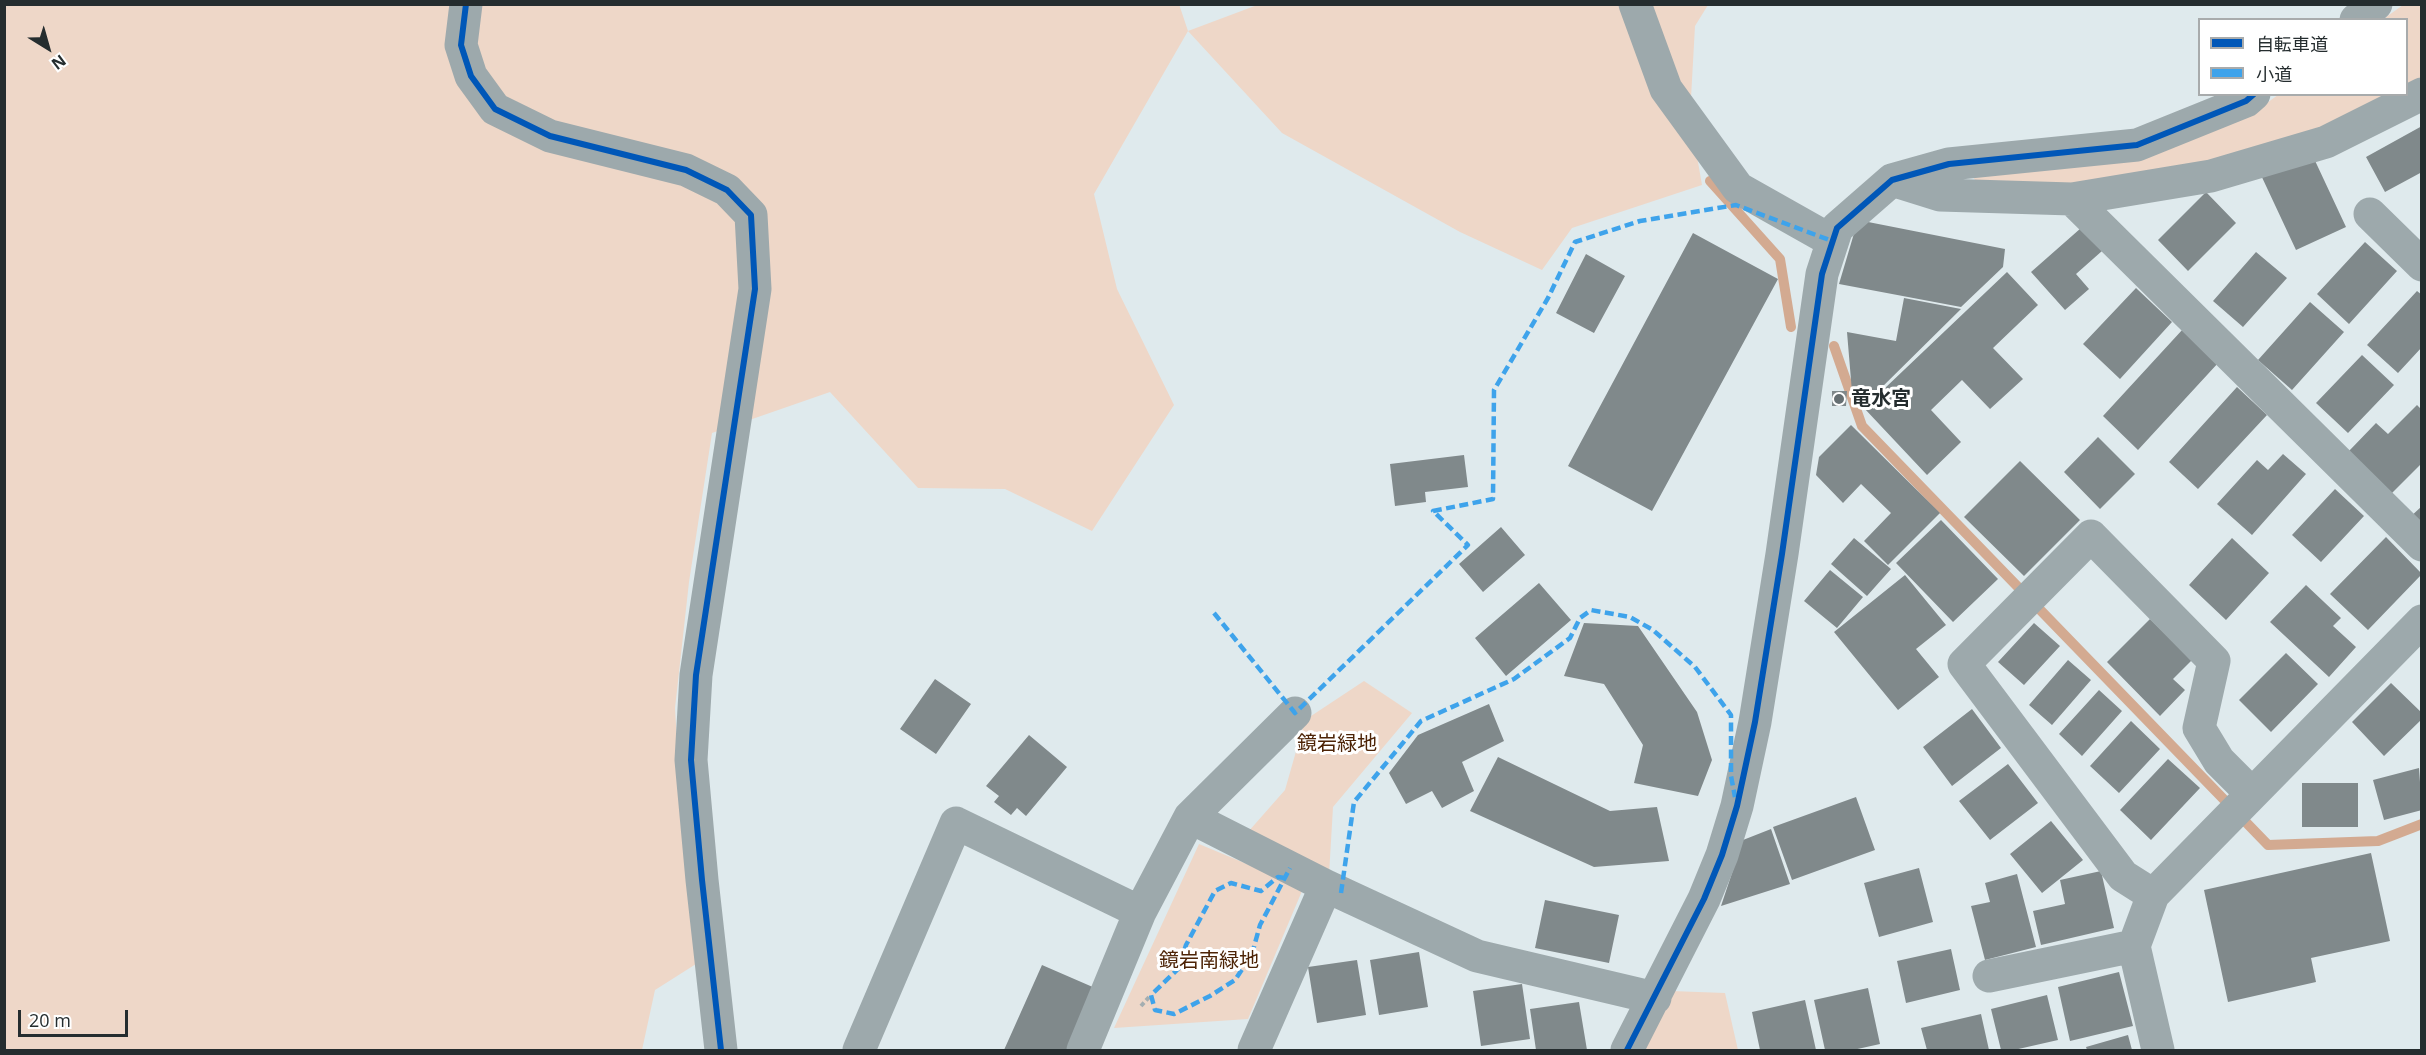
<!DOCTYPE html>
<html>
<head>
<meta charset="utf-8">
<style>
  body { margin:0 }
  #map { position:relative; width:2426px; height:1055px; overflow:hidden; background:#dfeaed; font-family:"Open Sans","Noto Sans JP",sans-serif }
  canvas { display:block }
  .frame { position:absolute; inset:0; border:6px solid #252d2f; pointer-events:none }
  .legend { position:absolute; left:2198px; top:18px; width:210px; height:78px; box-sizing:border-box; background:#fff; border:2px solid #a8abac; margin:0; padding:8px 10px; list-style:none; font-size:18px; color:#252d2f }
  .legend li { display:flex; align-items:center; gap:12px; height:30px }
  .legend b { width:30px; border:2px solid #a8abac }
  .north { position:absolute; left:18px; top:18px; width:60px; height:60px; -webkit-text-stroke:4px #fff; paint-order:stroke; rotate:143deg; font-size:16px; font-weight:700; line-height:24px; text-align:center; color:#252d2f }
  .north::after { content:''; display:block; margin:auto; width:21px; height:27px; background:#252d2f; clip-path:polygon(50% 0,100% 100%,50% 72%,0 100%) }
  .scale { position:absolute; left:18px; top:1010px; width:110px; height:27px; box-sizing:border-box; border:3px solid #252d2f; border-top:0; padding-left:8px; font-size:18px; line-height:21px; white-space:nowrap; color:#252d2f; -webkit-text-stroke:4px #fff; paint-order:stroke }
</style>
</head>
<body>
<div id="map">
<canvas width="2426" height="1055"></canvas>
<div class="frame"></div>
<ul class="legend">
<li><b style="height:8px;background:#0057b8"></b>自転車道</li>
<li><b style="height:8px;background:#3ea3eb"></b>小道</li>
</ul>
<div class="north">N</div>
<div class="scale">20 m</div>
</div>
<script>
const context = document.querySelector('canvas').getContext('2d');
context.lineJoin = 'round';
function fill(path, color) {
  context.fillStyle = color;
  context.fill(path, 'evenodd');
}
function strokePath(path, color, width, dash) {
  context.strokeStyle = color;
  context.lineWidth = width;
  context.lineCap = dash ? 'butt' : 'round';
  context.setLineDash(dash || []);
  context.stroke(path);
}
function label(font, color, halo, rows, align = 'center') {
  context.font = font + ' "Open Sans","Noto Sans JP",sans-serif';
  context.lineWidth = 6;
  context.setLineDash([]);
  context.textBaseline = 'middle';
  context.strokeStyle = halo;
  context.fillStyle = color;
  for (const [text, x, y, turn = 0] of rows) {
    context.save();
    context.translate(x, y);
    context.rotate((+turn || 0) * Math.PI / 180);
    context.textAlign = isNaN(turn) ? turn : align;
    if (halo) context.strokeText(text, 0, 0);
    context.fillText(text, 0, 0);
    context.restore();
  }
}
fill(new Path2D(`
  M1179,4L1188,31L1260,4L1708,5L1695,26L1690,116L1702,185L1572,228L1542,270L1460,232L1282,133L1188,31L1094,194L1117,289L1174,405L1092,531L1005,489L918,488L830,392L712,433L689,582L675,708L683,845L696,964L655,990L642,1050H5V5Z
  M2403,5H2421V84L2407,93L2406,20H2382Z
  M2278,95H2404L2370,114L2189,172L2052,190L1978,184L1973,177L2264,105Z
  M1364,681L1412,713L1333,807L1329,875L1248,832L1285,790L1305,720Z
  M1199,844L1278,877L1302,891L1248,1019L1114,1028Z
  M1671,991L1725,993L1738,1050H1640Z`), '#eed7c8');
strokePath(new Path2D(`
  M1710,181L1780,259L1791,327
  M1834,346L1862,426L2268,845L2378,841L2422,824`), '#d3aa91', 10);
fill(new Path2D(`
  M2422,126V172L2385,192L2366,157Z
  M2310,150L2346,227L2296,250L2260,173Z
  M2206,192L2236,223L2188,271L2158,240Z
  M1858,220L2005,249L2003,267L1961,307L1839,284Z
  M2081,228L2102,251L2076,274L2089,289L2065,310L2031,272Z
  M1693,233L1778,279L1652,511L1568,466Z
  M2365,242L2397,271L2349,324L2317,294Z
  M2256,252L2287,278L2243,327L2213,301Z
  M1586,254L1625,276L1594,333L1556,313Z
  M2007,272L2038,305L1993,348L2023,379L1990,409L1962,380L1931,410L1961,442L1927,475L1864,408Z
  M2136,288L2172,322L2120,379L2083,344Z
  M2417,291L2422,295V347L2398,373L2367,345Z
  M1904,298L1961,309L1874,395L1852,392L1847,332L1896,341Z
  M2310,302L2344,332L2292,390L2258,360Z
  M2183,329L2219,362L2138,450L2103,416Z
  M2362,355L2394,385L2348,433L2316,403Z
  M2237,387L2267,415L2198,489L2169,462Z
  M1832,391H1847L1846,406H1832Z
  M2417,405L2422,410V463L2392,493L2349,451L2376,423L2388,434Z
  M1851,425L1940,513L1888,565L1864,541L1891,513L1861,484L1843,503L1816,475L1819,457Z
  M2098,437L2135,474L2100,509L2064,472Z
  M2283,454L2306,474L2252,535L2217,504L2257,460L2268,470Z
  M1464,455L1468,487L1425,492L1426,502L1395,506L1390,464Z
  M2020,461L2080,520L2024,576L1964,517Z
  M2335,489L2364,516L2321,562L2292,535Z
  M2422,506V532L2408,519Z
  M1941,520L1998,579L1953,622L1896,563Z
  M1501,527L1525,555L1483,592L1459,564Z
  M2386,537L2422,574L2368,630L2330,594Z
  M1854,538L1891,569L1867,596L1831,564Z
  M2232,538L2269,573L2226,620L2189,585Z
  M1830,570L1863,597L1837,628L1804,601Z
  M1905,575L1946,625L1916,649L1939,677L1898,710L1834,632Z
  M1539,583L1571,620L1506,676L1475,638Z
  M2306,585L2341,618L2333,626L2356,647L2329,677L2270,622Z
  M2150,619L2192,660L2173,679L2185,690L2160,716L2107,662Z
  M1584,623L1638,626L1697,712L1712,760L1698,796L1634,783L1643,745L1604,684L1564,676Z
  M2034,623L2060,646L2024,685L1998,662Z
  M2286,653L2318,684L2271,732L2239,700Z
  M2068,660L2091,680L2052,725L2029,705Z
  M935,679L971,704L936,754L900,729Z
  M2391,683L2422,713V719L2384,756L2352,722Z
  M2099,690L2122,711L2082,756L2059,734Z
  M1489,704L1504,741L1462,762L1474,791L1442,808L1432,791L1406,804L1389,773L1418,735Z
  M1972,709L2001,748L1952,786L1923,747Z
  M2131,721L2160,749L2119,793L2090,766Z
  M1029,735L1067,767L1026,816L1017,808L1011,815L994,802L999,796L986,786Z
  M1498,757L1610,811L1657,807L1669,861L1594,867L1470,811Z
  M2168,759L2200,788L2151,840L2120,810Z
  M2008,764L2038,803L1990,840L1959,801Z
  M2419,768L2422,810L2384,820L2373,780Z
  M2302,783H2358V827H2302Z
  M1856,797L1875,850L1792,880L1773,827Z
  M2051,821L2083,860L2042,893L2010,854Z
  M1771,829L1790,884L1721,906L1743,840Z
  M2371,853L2390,941L2311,958L2316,982L2228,1002L2204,890Z
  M1919,868L1933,922L1879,937L1864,883Z
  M2101,871L2114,928L2041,945L2033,911L2065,904L2060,880Z
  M2017,874L2036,947L1985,960L1971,906L1990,902L1985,883Z
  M1545,900L1619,915L1609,963L1535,948Z
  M1951,949L1960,990L1906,1003L1897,961Z
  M1419,952L1428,1007L1379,1015L1370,960Z
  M1357,960L1366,1015L1317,1023L1308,967Z
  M1042,965L1095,988L1068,1050H1004Z
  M2119,972L2133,1026L2070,1041L2058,987Z
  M1522,984L1530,1039L1481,1046L1473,991Z
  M1868,988L1880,1044L1853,1050H1825L1814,1000Z
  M2047,995L2058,1040L2014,1050H2001L1991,1009Z
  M1805,1000L1816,1050H1760L1752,1012Z
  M1579,1002L1587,1050H1536L1530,1009Z
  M1981,1014L1989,1050H1927L1921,1028Z
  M2128,1035L2132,1050H2087L2086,1047Z`), '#80898b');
strokePath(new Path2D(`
  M1141,1006L1151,995`), '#a4aeb1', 4, [4.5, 3]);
strokePath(new Path2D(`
  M466,4L461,45L471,76L495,109L550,136L686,170L727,190L751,215L755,289L696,675L691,760L702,880L721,1050
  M1635,4L1666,89L1738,188L1832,241
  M2356,20L2376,4
  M1892,180L1940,195L2072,199L2422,545
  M2072,199L2211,176L2326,142L2422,94
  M2370,214L2422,265
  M1190,817L1295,713
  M2153,895L2123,876L1964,664L2091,536L2214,661L2199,728L2219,761L2252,794
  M1989,976L2134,946
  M859,1050L956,823L1140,912
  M1083,1050L1140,912L1190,817L1326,886L1477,956L1655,998
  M1254,1050L1326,886
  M1627,1050L1704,899L1722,855L1737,806L1755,722L1782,554L1822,274L1837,228L1892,180L1949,164L2137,145L2246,101L2254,94
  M2158,1050L2134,946L2153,895L2422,621`), '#9da9ac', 33);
strokePath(new Path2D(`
  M1214,613L1295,713L1468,545L1433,511L1493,499L1494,390L1548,298L1575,242L1640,221L1736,205L1832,241
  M1285,878L1278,877L1261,891L1231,883L1215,891L1186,945L1179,968L1151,995L1155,1010L1174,1014L1210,996L1235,980L1252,954L1260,925L1290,868
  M1341,893L1354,802L1421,721L1514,679L1570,638L1580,618L1591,610L1630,617L1653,630L1695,667L1731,715V776L1735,797`), '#3ea3eb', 4.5, [9, 4.5]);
strokePath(new Path2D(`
  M466,4L461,45L471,76L495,109L550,136L686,170L727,190L751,215L755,289L696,675L691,760L702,880L721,1050
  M1627,1050L1704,899L1722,855L1737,806L1755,722L1782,554L1822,274L1837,228L1892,180L1949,164L2137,145L2246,101L2254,94`), '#0057b8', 6);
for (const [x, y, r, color] of [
  [1839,399,6,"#666f72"]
]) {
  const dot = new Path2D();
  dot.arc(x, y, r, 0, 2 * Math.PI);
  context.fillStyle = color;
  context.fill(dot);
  strokePath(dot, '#fff', 2);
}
label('bold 20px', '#252d2f', '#fff', [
  ["竜水宮",1851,399]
], 'left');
label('20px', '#4d2407', '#fff', [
  ["鏡岩緑地",1337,744],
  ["鏡岩南緑地",1209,961]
]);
</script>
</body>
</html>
